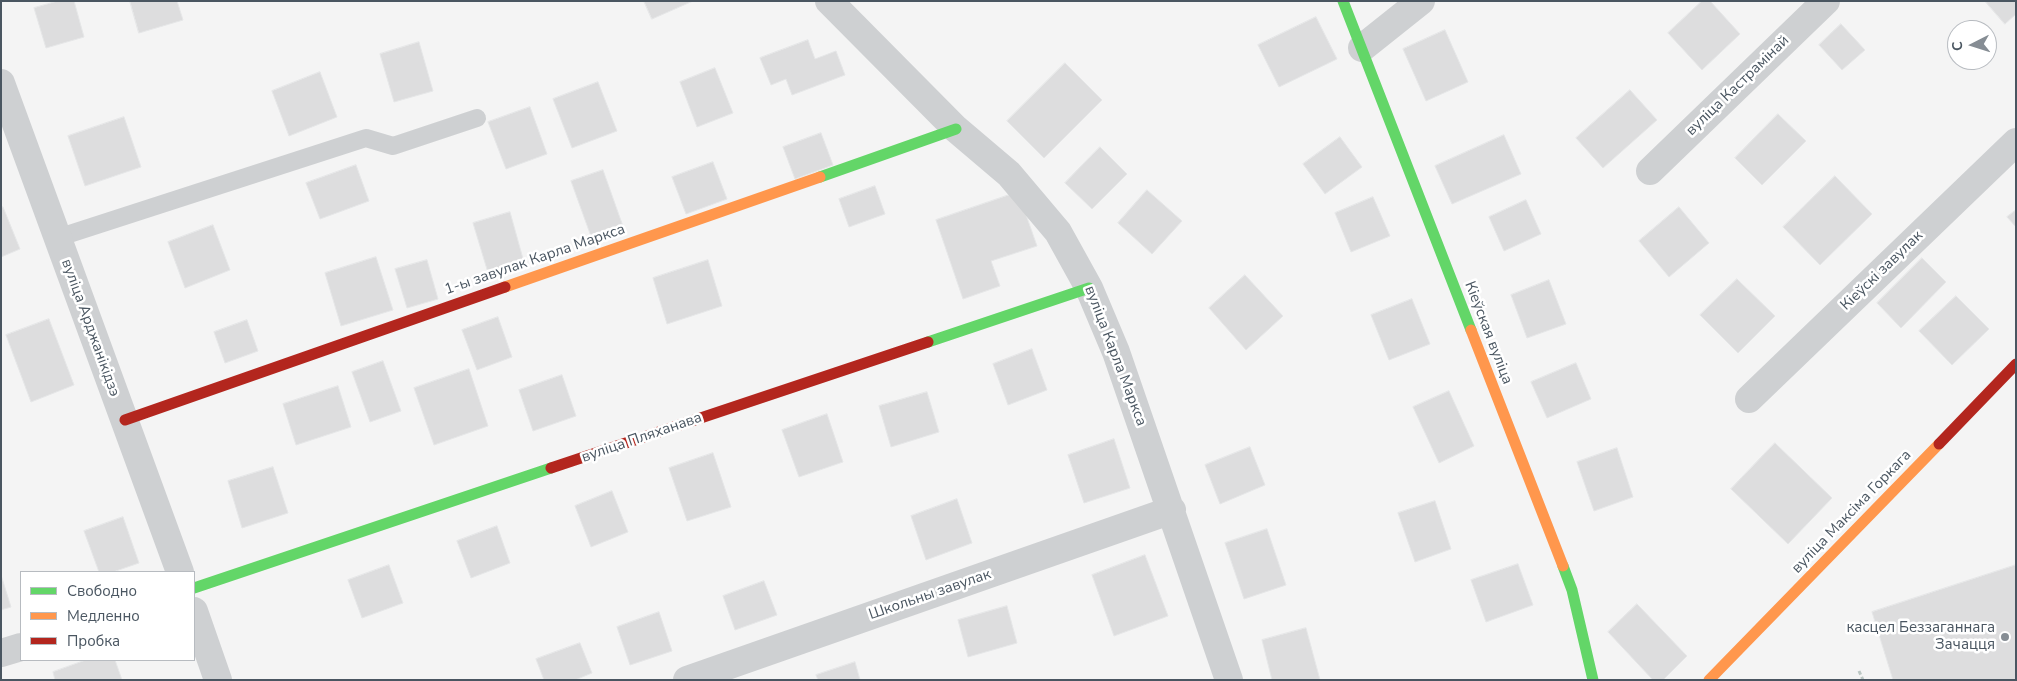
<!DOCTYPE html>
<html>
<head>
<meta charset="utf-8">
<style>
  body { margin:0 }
  #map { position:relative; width:2017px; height:681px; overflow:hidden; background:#f4f4f4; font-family:"Nunito Sans",sans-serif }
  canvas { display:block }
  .frame { position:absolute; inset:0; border:2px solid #4a5661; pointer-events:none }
  .legend { position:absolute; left:20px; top:571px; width:175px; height:90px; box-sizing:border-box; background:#fff; border:1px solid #b7bbc0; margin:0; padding:6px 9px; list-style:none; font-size:15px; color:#4a5661 }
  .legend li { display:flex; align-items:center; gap:10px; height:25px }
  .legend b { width:25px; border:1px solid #b7bbc0 }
  .north { position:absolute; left:1947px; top:20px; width:50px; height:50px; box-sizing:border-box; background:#fff; border:1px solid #b7bbc0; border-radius:50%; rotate:265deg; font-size:14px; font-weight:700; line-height:20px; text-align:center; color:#4a5661 }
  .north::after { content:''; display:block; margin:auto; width:18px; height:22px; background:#868d94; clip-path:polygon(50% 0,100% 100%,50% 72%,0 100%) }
</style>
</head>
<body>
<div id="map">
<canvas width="2017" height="681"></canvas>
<div class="frame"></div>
<ul class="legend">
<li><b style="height:6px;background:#63d668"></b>Свободно</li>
<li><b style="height:6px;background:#ff974d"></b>Медленно</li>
<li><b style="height:6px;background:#b3261e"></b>Пробка</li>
</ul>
<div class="north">С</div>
</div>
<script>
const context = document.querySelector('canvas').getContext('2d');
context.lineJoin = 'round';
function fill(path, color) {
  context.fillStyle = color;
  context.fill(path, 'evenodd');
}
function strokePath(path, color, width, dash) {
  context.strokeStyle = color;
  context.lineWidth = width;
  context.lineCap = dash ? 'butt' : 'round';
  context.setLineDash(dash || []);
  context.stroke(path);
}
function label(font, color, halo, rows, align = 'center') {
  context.font = font + ' "Nunito Sans",sans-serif';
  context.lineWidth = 5;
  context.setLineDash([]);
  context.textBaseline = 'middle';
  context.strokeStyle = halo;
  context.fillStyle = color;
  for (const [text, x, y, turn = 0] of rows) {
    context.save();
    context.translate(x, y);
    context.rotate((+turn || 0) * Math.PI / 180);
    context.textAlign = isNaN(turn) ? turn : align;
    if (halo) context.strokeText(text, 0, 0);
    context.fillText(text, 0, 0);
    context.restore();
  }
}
const building = new Path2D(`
  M58,1H74L84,37L46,48L34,8Z
  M130,1H177L183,20L139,33Z
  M644,1H693L652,19Z
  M1702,1H1710L1740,34L1702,70L1668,33Z
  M1985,1H2016V14L2005,24Z
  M1316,17L1337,59L1279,87L1258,45Z
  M1841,24L1865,50L1842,70L1819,45Z
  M1445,30L1468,82L1426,101L1403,49Z
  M808,40L815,59L836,51L845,75L792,95L786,79L771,85L760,58Z
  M419,42L433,91L394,102L380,54Z
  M1065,63L1102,100L1044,158L1007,121Z
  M715,68L733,113L697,127L680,82Z
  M320,72L337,117L289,136L272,91Z
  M598,82L617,131L572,148L553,99Z
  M1630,90L1657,120L1603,168L1576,138Z
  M530,107L547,154L506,169L488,122Z
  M1778,114L1806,141L1762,185L1735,158Z
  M124,117L141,167L85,186L68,136Z
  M821,133L833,165L795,179L783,147Z
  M1504,135L1521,174L1452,204L1435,166Z
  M1340,137L1362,167L1325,194L1303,164Z
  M1100,147L1127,174L1092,209L1065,183Z
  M713,162L727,199L686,214L672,177Z
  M356,165L369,201L320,219L306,183Z
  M603,170L625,232L593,242L571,181Z
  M1835,176L1872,214L1820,265L1783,227Z
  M875,186L885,214L849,227L839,199Z
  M1147,190L1182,221L1152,254L1118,223Z
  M1018,192L1037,246L991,261L1000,286L963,299L936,220Z
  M1373,197L1390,236L1351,252L1335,213Z
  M1526,200L1541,234L1504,251L1489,217Z
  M3,207L20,249L1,257V208Z
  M1679,207L1709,243L1669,277L1639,241Z
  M2016,210V227L2007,217Z
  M510,212L525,266L489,276L473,223Z
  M213,225L230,270L185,288L168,242Z
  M376,257L393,310L341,326L325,273Z
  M1922,258L1946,282L1901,328L1877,303Z
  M427,260L438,299L407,308L395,269Z
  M708,260L722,306L667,324L653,278Z
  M1245,275L1283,316L1246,350L1209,308Z
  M1737,279L1775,316L1738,353L1700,315Z
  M1549,280L1566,324L1527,338L1511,295Z
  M1956,296L1989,329L1952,365L1919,331Z
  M1412,299L1430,344L1389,360L1371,315Z
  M498,317L512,357L477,370L462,330Z
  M49,319L74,385L31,402L6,335Z
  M247,320L258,351L225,363L214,332Z
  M1032,349L1047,390L1008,405L993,364Z
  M383,361L401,411L370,422L352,372Z
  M1576,363L1591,399L1547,418L1531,382Z
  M469,369L488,426L434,445L414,388Z
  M562,375L576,416L533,431L519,390Z
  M338,386L351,427L296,445L283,404Z
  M1449,391L1474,446L1439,463L1413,407Z
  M927,392L939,432L891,447L879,406Z
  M827,414L843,462L799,477L782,430Z
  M1114,439L1130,488L1084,503L1068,455Z
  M1775,443L1832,498L1788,544L1731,489Z
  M1250,447L1265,485L1220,504L1205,465Z
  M1617,448L1633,497L1594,511L1577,462Z
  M713,453L731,507L687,521L669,468Z
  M273,467L288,513L242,528L228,481Z
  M612,491L628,532L591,547L575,506Z
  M957,499L972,543L926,560L911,516Z
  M1435,501L1451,549L1415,562L1398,513Z
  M123,517L139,563L113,572H99L84,531Z
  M497,526L510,563L471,578L457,541Z
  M1267,529L1286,585L1244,599L1225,543Z
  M1145,555L1168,616L1114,636L1092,575Z
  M1518,564L1533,605L1486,622L1471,580Z
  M389,565L403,603L362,618L348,580Z
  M2016,565V680H1893L1872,612Z
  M1,575L11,607L1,610Z
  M764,581L777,615L735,630L723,596Z
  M1637,604L1687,656L1663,680H1653L1608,632Z
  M1007,606L1017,643L968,657L958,620Z
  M659,612L672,651L630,665L617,627Z
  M1306,628L1320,680H1272L1262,640Z
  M580,643L592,673L575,680H544L536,659Z
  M86,660H115L122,680H55L53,672Z
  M855,662L860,680H818L816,675Z`);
fill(building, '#ddddde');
strokePath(building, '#e5e6e7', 1);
strokePath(new Path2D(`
  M1859,671L1863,680`), '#bcc7c4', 3, [4, 2.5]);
strokePath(new Path2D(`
  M57,238L366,138L393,146L477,118`), '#ced0d2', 18);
strokePath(new Path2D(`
  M829,1L956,129L1009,174L1058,232L1089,288L1116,352L1229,680
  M1362,48L1421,1
  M1,83L180,572
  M1650,171L1826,1
  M1749,399L2016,142
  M194,611L218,680
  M1,653L21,647
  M687,680L1172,510`), '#ced0d2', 28);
strokePath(new Path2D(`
  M1343,1L1471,330
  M820,177L956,129
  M928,342L1089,288
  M1563,566L1572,590L1593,680
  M194,588L551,468`), '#63d668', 11);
strokePath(new Path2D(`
  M505,287L820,177
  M1471,330L1563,566
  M1709,680L1939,444`), '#ff974d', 11);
strokePath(new Path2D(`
  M125,420L505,287
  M1939,444L2016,364
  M551,468L928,342`), '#b3261e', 11);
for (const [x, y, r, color] of [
  [2005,637,5,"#868d94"]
]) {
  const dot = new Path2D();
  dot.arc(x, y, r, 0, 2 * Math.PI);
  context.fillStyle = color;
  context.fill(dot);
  strokePath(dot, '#fff', 2);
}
label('15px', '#4a5661', '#fff', [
  ["вуліца Кастрамінай",1738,86,-44],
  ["1-ы завулак Карла Маркса",535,260,-19],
  ["Кіеўскі завулак",1882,271,-44],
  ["вуліца Арджанікідзэ",90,328,70],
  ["Кіеўская вуліца",1488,333,69],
  ["вуліца Карла Маркса",1115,356,69],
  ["вуліца Пляханава",642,438,-19],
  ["вуліца Максіма Горкага",1852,512,-46],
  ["Школьны завулак",930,595,-19]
]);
label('15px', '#4a5661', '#fff', [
  ["касцел Беззаганнага",1995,628],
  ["Зачацця",1995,645]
], 'right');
</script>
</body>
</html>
